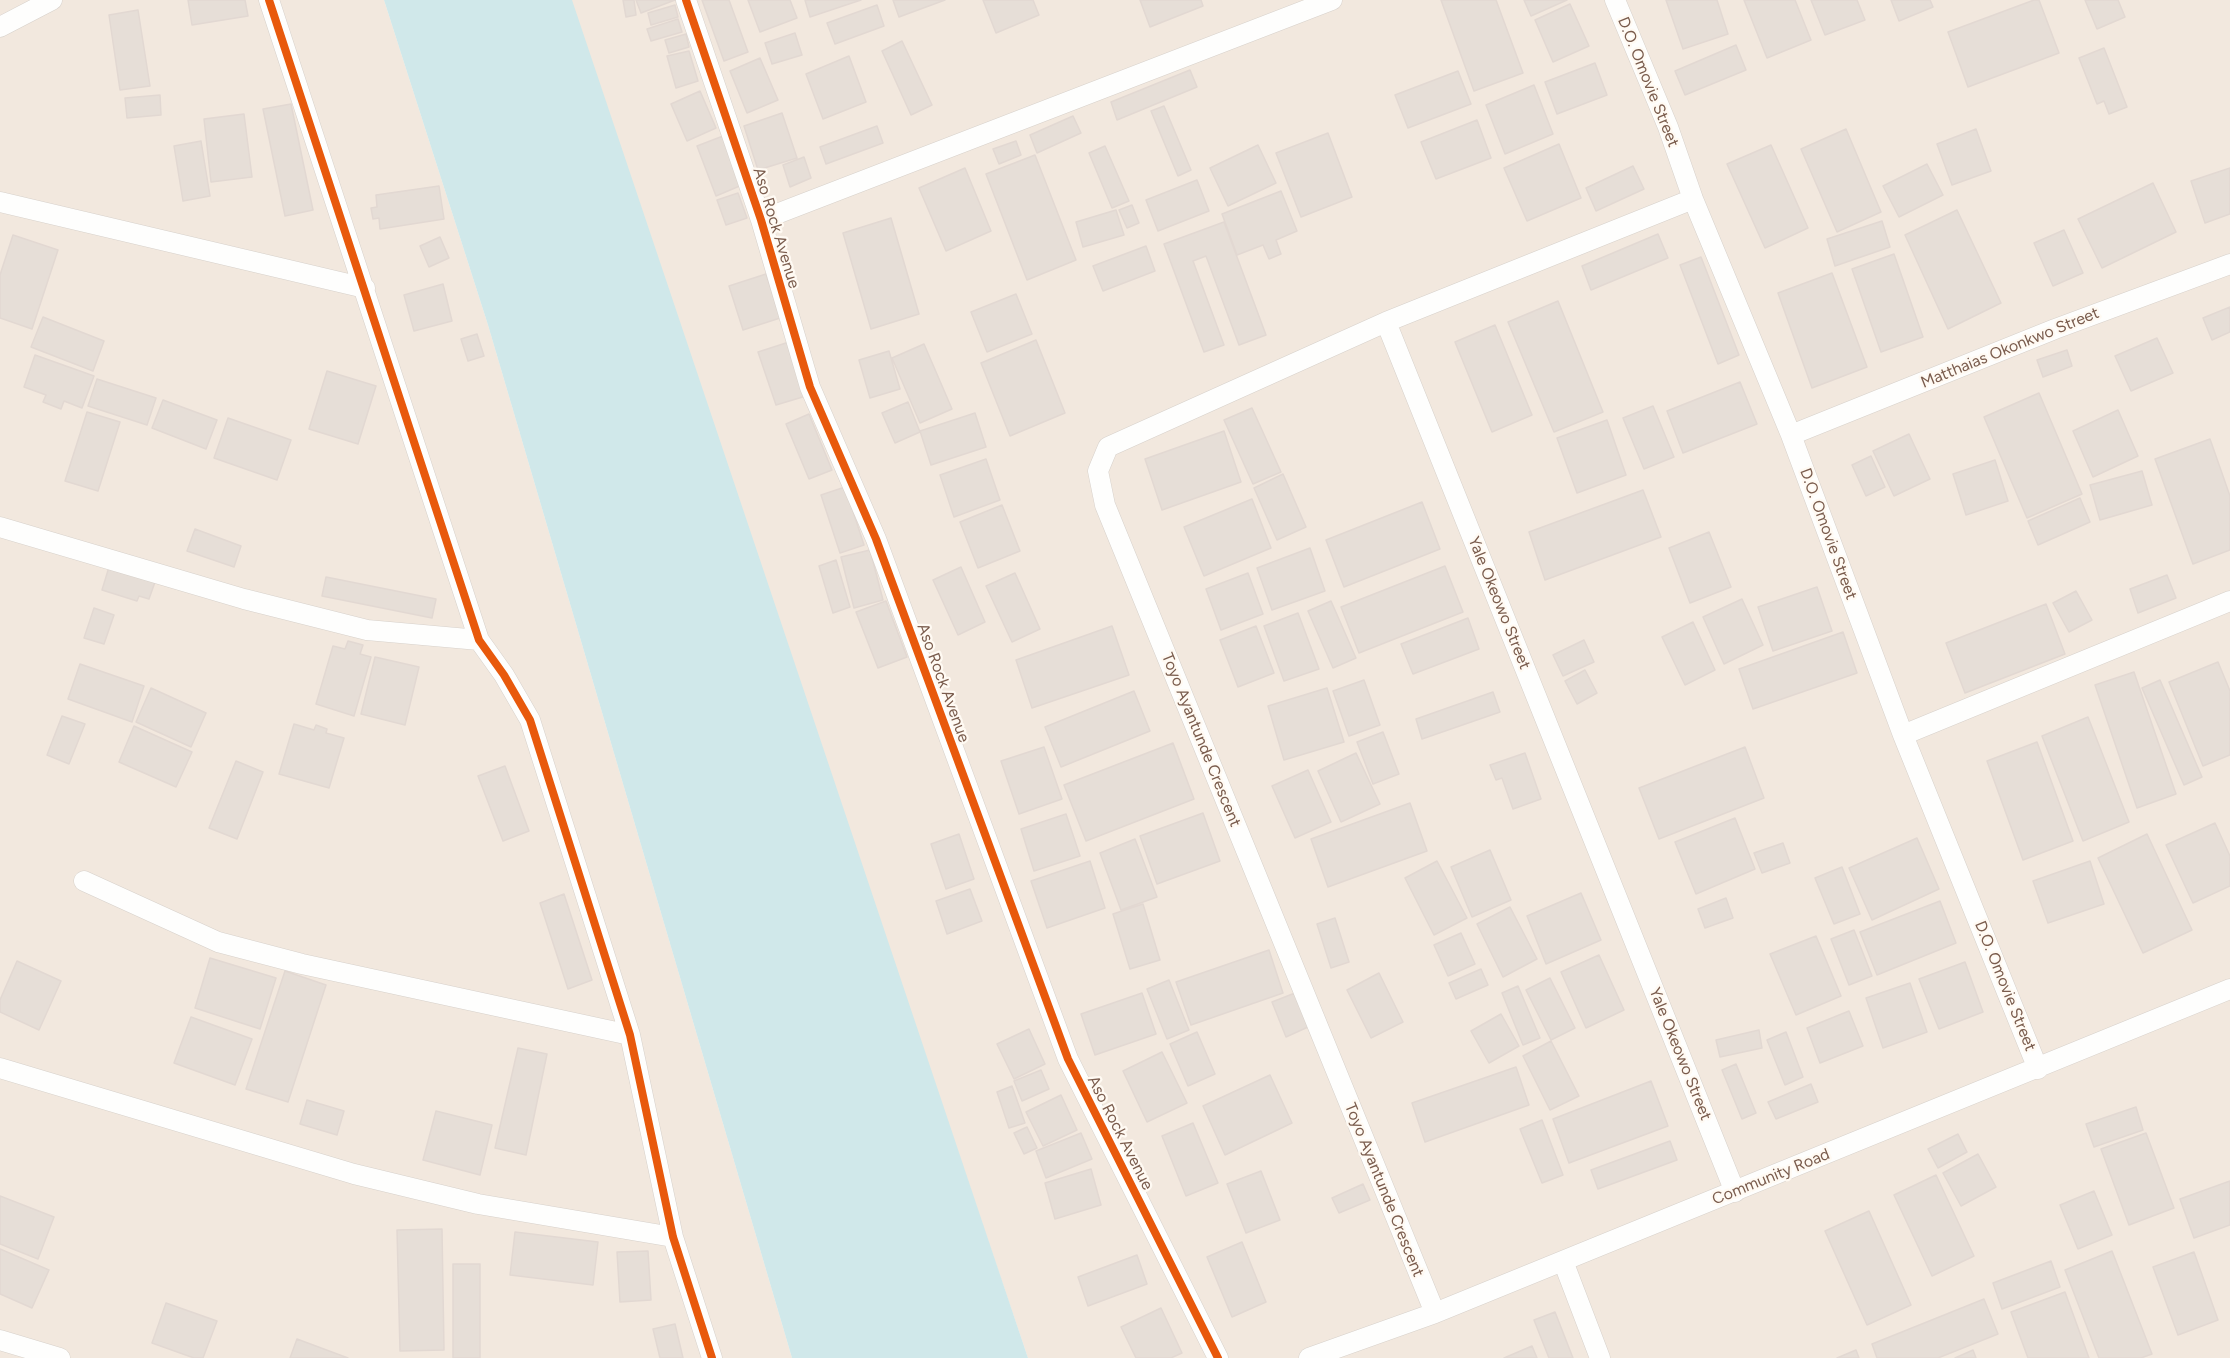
<!DOCTYPE html>
<html>
<head>
<meta charset="utf-8">
<style>
  body { margin:0 }
  canvas { display:block; background:#f9f5f0 }
</style>
</head>
<body>
<canvas width="2230" height="1358"></canvas>
<script>
const context = document.querySelector('canvas').getContext('2d');
context.lineJoin = 'round';
function fill(path, color) {
  context.fillStyle = color;
  context.fill(path, 'evenodd');
}
function strokePath(path, color, width, dash) {
  context.strokeStyle = color;
  context.lineWidth = width;
  context.lineCap = dash ? 'butt' : 'round';
  context.setLineDash(dash || []);
  context.stroke(path);
}
function label(font, color, halo, rows, align = 'center') {
  context.font = font + ' Figtree,sans-serif';
  context.lineWidth = 4.5;
  context.setLineDash([]);
  context.textBaseline = 'middle';
  context.strokeStyle = halo;
  context.fillStyle = color;
  for (const [text, x, y, turn = 0] of rows) {
    context.save();
    context.translate(x, y);
    context.rotate((+turn || 0) * Math.PI / 180);
    context.textAlign = isNaN(turn) ? turn : align;
    if (halo) context.strokeText(text, 0, 0);
    context.fillText(text, 0, 0);
    context.restore();
  }
}
fill(new Path2D(`
  M0,0H384L488,325L792,1358H0Z
  M567,0H2230V1358H1028Z`), '#f2e8de');
fill(new Path2D(`
  M384,0H572L1028,1358H792L488,325Z`), '#d0e8ea');
const building = new Path2D(`
  M188,0H245L248,16L192,25Z
  M623,0H634L636,15L626,17Z
  M636,0H675L641,13Z
  M702,0H729L748,52L724,61Z
  M748,0H790L797,18L760,32Z
  M805,0H861L810,17Z
  M893,0H945L899,17Z
  M983,0H1033L1039,15L996,33Z
  M1140,0H1201L1203,6L1150,27Z
  M1441,0H1496L1523,73L1474,91Z
  M1524,0H1567L1531,16Z
  M1666,0H1717L1728,34L1683,49Z
  M1744,0H1795L1811,40L1767,58Z
  M1811,0H1857L1865,20L1825,35Z
  M1891,0H1930L1933,7L1899,21Z
  M2034,0H2039L2059,53L1968,87L1948,32Z
  M2085,0H2118L2125,17L2097,29Z
  M1570,4L1589,46L1553,62L1535,20Z
  M675,5L678,17L651,25L648,13Z
  M877,5L884,26L835,44L827,23Z
  M138,10L150,86L120,90L109,15Z
  M678,19L682,32L651,41L647,29Z
  M795,33L802,55L772,64L765,43Z
  M686,34L689,47L669,53L665,40Z
  M902,41L932,105L911,115L882,51Z
  M1736,45L1746,70L1685,95L1675,71Z
  M2104,48L2127,107L2109,114L2104,101L2097,104L2079,58Z
  M689,51L698,81L676,88L667,56Z
  M849,56L866,102L823,119L806,74Z
  M760,58L778,100L747,113L730,71Z
  M1595,63L1607,95L1557,114L1545,82Z
  M1190,70L1197,87L1117,120L1111,102Z
  M1458,71L1471,104L1408,128L1395,95Z
  M1534,85L1553,134L1505,154L1486,105Z
  M700,91L716,128L687,141L671,104Z
  M160,95L161,115L127,118L125,98Z
  M291,104L313,210L285,216L263,109Z
  M1164,106L1191,170L1178,176L1151,111Z
  M782,113L797,158L758,170L744,126Z
  M244,114L252,177L211,182L204,119Z
  M1073,116L1081,133L1037,153L1030,135Z
  M1477,120L1491,158L1436,179L1421,142Z
  M877,126L883,143L826,164L820,147Z
  M1846,129L1881,212L1837,232L1801,149Z
  M1976,129L1991,171L1952,185L1937,144Z
  M1328,133L1352,197L1301,217L1276,153Z
  M723,136L742,185L716,196L697,146Z
  M201,141L210,196L183,201L174,146Z
  M1016,141L1021,155L999,164L993,149Z
  M1559,144L1581,198L1527,221L1504,168Z
  M1258,145L1276,183L1228,206L1210,168Z
  M1771,145L1808,228L1765,248L1727,164Z
  M1105,146L1129,201L1112,208L1089,153Z
  M1035,155L1076,260L1027,280L986,174Z
  M804,157L811,178L790,187L783,165Z
  M1927,164L1943,195L1899,217L1883,186Z
  M1633,166L1644,189L1596,211L1586,188Z
  M965,168L991,231L946,251L919,188Z
  M2230,168V214L2205,223L2191,181Z
  M1197,180L1209,211L1158,231L1146,200Z
  M2153,183L2176,232L2102,268L2078,219Z
  M439,186L444,219L380,229L379,218L373,219L371,208L377,207L376,195Z
  M1281,191L1297,231L1276,240L1281,254L1269,259L1263,245L1237,255L1222,214Z
  M738,193L747,218L726,225L717,200Z
  M1132,205L1139,223L1127,228L1119,210Z
  M1116,210L1124,235L1083,247L1076,222Z
  M1957,210L2001,303L1948,329L1905,235Z
  M891,218L919,314L871,329L843,233Z
  M1882,221L1890,247L1835,266L1827,239Z
  M1224,222L1266,335L1239,345L1206,256L1193,261L1224,345L1204,352L1164,244Z
  M2064,230L2083,273L2053,286L2034,243Z
  M1658,234L1668,258L1591,290L1582,266Z
  M13,235L58,250L32,329L0,318V275Z
  M440,237L449,258L429,267L420,246Z
  M1146,246L1155,271L1103,291L1093,266Z
  M1894,254L1923,337L1881,352L1852,269Z
  M1701,257L1739,355L1718,364L1680,265Z
  M1832,273L1867,367L1812,388L1778,293Z
  M766,274L780,318L743,330L729,286Z
  M443,284L452,321L414,331L404,295Z
  M1016,294L1032,334L987,352L971,312Z
  M1558,301L1603,412L1554,432L1508,322Z
  M2230,307V332L2212,340L2203,318Z
  M43,317L104,341L93,371L31,347Z
  M1495,325L1532,415L1492,432L1455,342Z
  M477,334L484,356L468,361L461,339Z
  M2157,338L2173,373L2131,391L2115,356Z
  M1036,340L1065,413L1010,436L981,363Z
  M789,342L806,396L776,405L758,352Z
  M924,344L952,409L920,423L892,358Z
  M2067,350L2072,366L2043,377L2037,360Z
  M889,351L900,389L870,398L859,360Z
  M35,355L94,376L82,408L64,401L61,409L43,402L46,395L24,387Z
  M327,371L376,386L358,444L309,429Z
  M97,379L156,398L147,425L88,406Z
  M1740,382L1757,424L1683,453L1667,411Z
  M2039,393L2082,494L2027,518L1984,417Z
  M163,400L217,420L206,449L152,428Z
  M908,402L920,432L895,443L882,413Z
  M1653,406L1674,457L1644,469L1623,418Z
  M1252,408L1281,472L1253,484L1224,420Z
  M2118,410L2138,456L2093,477L2073,431Z
  M87,412L120,422L98,491L65,481Z
  M975,413L986,447L931,465L920,431Z
  M809,414L832,470L809,479L786,424Z
  M228,418L291,440L277,480L214,458Z
  M1607,420L1626,475L1577,493L1557,438Z
  M1224,431L1241,482L1162,510L1145,459Z
  M1909,434L1930,479L1894,496L1873,451Z
  M2210,439L2230,496V550L2193,564L2155,459Z
  M1871,456L1885,487L1866,496L1852,465Z
  M986,459L1000,500L954,517L940,475Z
  M1995,460L2008,501L1966,515L1953,474Z
  M2142,471L2152,505L2100,520L2090,485Z
  M1283,474L1306,527L1277,540L1254,488Z
  M845,487L864,545L840,553L821,495Z
  M1643,490L1661,537L1545,580L1529,532Z
  M2080,498L2090,522L2038,545L2028,521Z
  M1252,499L1271,548L1204,576L1184,527Z
  M1422,502L1440,549L1344,587L1326,540Z
  M1002,505L1020,551L978,568L960,522Z
  M195,529L241,546L234,567L187,551Z
  M1709,532L1731,587L1690,603L1669,548Z
  M1310,548L1325,591L1272,610L1257,568Z
  M870,550L883,600L854,608L841,557Z
  M836,560L850,607L833,613L819,566Z
  M1445,566L1463,612L1359,653L1341,607Z
  M109,567L155,582L149,599L139,596L137,601L102,590Z
  M961,567L985,622L958,635L933,580Z
  M1015,573L1040,629L1012,642L986,586Z
  M1248,573L1263,614L1221,630L1206,589Z
  M2167,575L2176,598L2138,613L2130,589Z
  M326,577L436,599L432,618L322,596Z
  M1817,587L1832,631L1773,651L1758,607Z
  M2076,591L2092,620L2069,632L2053,603Z
  M1742,599L1763,645L1724,664L1703,617Z
  M886,601L907,657L878,668L856,612Z
  M1331,601L1356,658L1333,668L1308,611Z
  M2046,604L2065,654L1965,693L1946,643Z
  M94,608L114,615L104,644L84,638Z
  M1298,613L1319,669L1284,681L1264,626Z
  M1468,618L1479,649L1413,674L1401,644Z
  M1693,622L1715,670L1685,685L1662,637Z
  M1112,626L1129,675L1032,708L1016,660Z
  M1256,626L1274,673L1238,687L1220,640Z
  M1843,632L1857,673L1753,709L1739,669Z
  M1584,640L1594,662L1563,676L1553,655Z
  M348,641L363,645L360,654L371,657L354,716L316,704L333,646L345,649Z
  M375,657L419,667L405,725L361,714Z
  M2218,662L2230,691V755L2203,766L2169,682Z
  M80,664L144,686L132,722L68,699Z
  M1585,670L1597,693L1577,704L1565,681Z
  M2134,672L2176,794L2137,808L2095,685Z
  M1364,680L1380,725L1349,736L1333,691Z
  M2160,680L2202,777L2184,785L2142,688Z
  M151,688L206,713L191,747L136,722Z
  M1327,688L1344,742L1284,760L1268,706Z
  M1134,691L1150,731L1061,767L1045,727Z
  M1493,692L1500,712L1422,739L1416,719Z
  M62,716L85,724L69,764L47,755Z
  M2088,717L2129,822L2083,841L2042,736Z
  M294,724L314,730L316,725L327,729L326,733L344,738L329,788L279,774Z
  M134,726L192,752L176,787L119,762Z
  M1383,732L1399,774L1373,784L1357,742Z
  M2037,742L2073,841L2023,860L1987,761Z
  M1173,743L1194,799L1086,841L1064,785Z
  M1044,747L1062,799L1019,814L1001,761Z
  M1745,747L1764,798L1659,839L1639,788Z
  M1356,753L1380,804L1341,822L1318,771Z
  M1525,753L1541,799L1513,809L1502,778L1496,780L1490,765Z
  M236,761L263,772L237,839L209,828Z
  M505,766L529,831L503,841L478,776Z
  M1308,770L1331,822L1295,838L1272,786Z
  M1410,803L1427,851L1328,887L1311,839Z
  M1203,813L1220,861L1157,884L1140,836Z
  M1066,814L1080,856L1034,871L1021,829Z
  M1735,818L1755,869L1696,894L1675,842Z
  M2215,823L2230,856V886L2193,903L2166,845Z
  M959,834L974,879L946,889L931,844Z
  M2147,834L2192,930L2143,953L2098,858Z
  M1917,838L1939,889L1872,920L1849,868Z
  M1135,839L1157,897L1121,910L1100,853Z
  M1783,843L1790,863L1762,873L1754,853Z
  M1490,850L1511,900L1472,917L1451,867Z
  M1090,861L1105,908L1047,928L1031,881Z
  M1437,861L1467,918L1434,935L1405,878Z
  M2090,861L2104,904L2048,923L2033,881Z
  M1842,867L1860,914L1834,924L1815,878Z
  M970,889L982,921L947,934L936,901Z
  M1581,893L1601,940L1546,964L1527,916Z
  M564,894L592,980L568,989L540,903Z
  M1726,898L1733,918L1705,928L1698,909Z
  M1940,901L1956,943L1877,975L1860,932Z
  M1143,904L1160,960L1130,969L1113,914Z
  M1510,907L1537,959L1503,977L1477,924Z
  M1335,918L1349,962L1331,968L1317,924Z
  M1854,930L1872,976L1849,985L1831,939Z
  M1461,933L1475,964L1448,976L1434,945Z
  M1816,936L1841,996L1796,1015L1770,954Z
  M1269,950L1283,993L1191,1025L1176,982Z
  M1599,955L1624,1010L1586,1028L1561,972Z
  M210,958L276,978L260,1029L195,1008Z
  M17,961L61,981L39,1030L0,1012V1000Z
  M1965,962L1983,1012L1939,1029L1919,979Z
  M1481,969L1488,985L1456,999L1449,983Z
  M285,971L326,985L288,1102L246,1089Z
  M1379,973L1403,1022L1371,1038L1347,990Z
  M1550,978L1575,1028L1551,1040L1526,990Z
  M1169,980L1189,1030L1167,1039L1147,989Z
  M1910,983L1927,1032L1883,1048L1866,998Z
  M1518,986L1540,1038L1523,1045L1502,993Z
  M1142,993L1156,1034L1095,1055L1081,1014Z
  M1295,993L1308,1027L1286,1037L1272,1002Z
  M1849,1011L1863,1046L1820,1063L1807,1028Z
  M1501,1014L1519,1046L1489,1063L1471,1031Z
  M191,1017L252,1039L235,1085L174,1063Z
  M1029,1029L1045,1064L1014,1079L997,1044Z
  M1759,1030L1762,1048L1720,1057L1716,1040Z
  M1197,1032L1215,1074L1188,1086L1170,1044Z
  M1786,1032L1803,1077L1785,1085L1767,1040Z
  M1551,1041L1579,1096L1550,1110L1523,1056Z
  M518,1048L547,1054L526,1155L495,1148Z
  M1162,1052L1187,1103L1147,1122L1123,1071Z
  M1736,1064L1756,1113L1742,1119L1722,1070Z
  M1516,1067L1529,1105L1425,1142L1412,1103Z
  M1041,1070L1049,1089L1022,1101L1014,1081Z
  M1270,1075L1292,1123L1225,1155L1203,1106Z
  M1651,1081L1668,1126L1569,1163L1553,1119Z
  M1811,1084L1818,1102L1776,1119L1768,1102Z
  M1012,1086L1025,1123L1009,1128L997,1092Z
  M1061,1095L1077,1130L1043,1146L1026,1112Z
  M307,1100L344,1111L337,1135L300,1124Z
  M2136,1107L2143,1130L2094,1147L2086,1124Z
  M436,1111L492,1125L480,1175L423,1160Z
  M1542,1120L1563,1175L1542,1183L1520,1129Z
  M1193,1123L1218,1183L1186,1196L1162,1136Z
  M1027,1127L1037,1148L1024,1154L1014,1133Z
  M1081,1133L1092,1159L1046,1178L1036,1151Z
  M2146,1133L2174,1208L2129,1225L2101,1149Z
  M1958,1134L1967,1152L1938,1168L1928,1149Z
  M1670,1141L1677,1160L1598,1189L1591,1170Z
  M1978,1154L1996,1187L1961,1206L1943,1173Z
  M1091,1169L1101,1205L1055,1219L1045,1183Z
  M1261,1171L1280,1220L1246,1233L1227,1184Z
  M1936,1175L1974,1256L1932,1276L1894,1195Z
  M2230,1181V1225L2194,1238L2180,1199Z
  M1363,1184L1370,1200L1339,1213L1332,1198Z
  M2094,1191L2112,1235L2078,1249L2060,1205Z
  M0,1196L54,1217L38,1259L0,1244Z
  M1869,1211L1911,1305L1867,1325L1825,1231Z
  M442,1229L444,1350L400,1351L397,1230Z
  M515,1232L598,1242L593,1285L510,1275Z
  M1242,1242L1266,1302L1232,1317L1207,1257Z
  M0,1249L49,1270L32,1308L0,1294Z
  M648,1251L651,1300L620,1302L617,1252Z
  M2112,1251L2152,1354L2141,1358H2099L2065,1270Z
  M2194,1252L2218,1320L2178,1335L2153,1267Z
  M1137,1255L1147,1284L1088,1306L1078,1277Z
  M2051,1261L2060,1287L2002,1309L1993,1283Z
  M453,1264H480V1358H453Z
  M2065,1292L2089,1358H2028L2011,1312Z
  M1984,1299L1998,1334L1938,1358H1877L1872,1344Z
  M166,1303L217,1321L203,1358H194L152,1343Z
  M1161,1308L1182,1353L1171,1358H1136L1121,1327Z
  M1555,1312L1573,1358H1549L1534,1320Z
  M675,1324L683,1358H660L653,1329Z
  M297,1339L348,1358H290Z
  M1532,1346L1537,1358H1504Z
  M1856,1350L1859,1358H1837Z
  M1973,1350L1976,1358H1955Z`);
fill(building, '#e6ded7');
strokePath(building, '#e2d8d2', 1.5);
const street = new Path2D(`
  M269,0L479,640L504,675L530,720L630,1035L673,1237L712,1358
  M686,0L761,220L810,387L876,539L1068,1059L1218,1358
  M1615,0L1668,127L1693,199L1791,435L1903,735L2038,1069
  M0,27L52,0
  M1693,199L1386,322L1735,1192
  M0,202L365,288
  M761,220L1332,0
  M1386,322L1108,447L1098,471L1105,505L1435,1313
  M1791,435L2055,329L2230,264
  M0,527L244,599L367,630L479,640
  M1903,735L2230,601
  M84,881L218,942L302,964L630,1035
  M0,1068L354,1174L478,1204L673,1237
  M1563,1261L1600,1358
  M0,1340L60,1358
  M1309,1358L1435,1313L2230,989`);
strokePath(street, '#d7d1cb', 21);
strokePath(street, '#fefefd', 20);
strokePath(new Path2D(`
  M269,0L479,640L504,675L530,720L630,1035L673,1237L712,1358
  M686,0L761,220L810,387L876,539L1068,1059L1218,1358`), '#e8590c', 8);
label('16px', '#7a5c4d', '#fffaf3', [
  ["D.O. Omovie Street",1648,82,68],
  ["Aso Rock Avenue",776,228,73],
  ["Matthaias Okonkwo Street",2010,348,-22],
  ["D.O. Omovie Street",1828,534,70],
  ["Yale Okeowo Street",1499,603,68],
  ["Aso Rock Avenue",943,683,70],
  ["Toyo Ayantunde Crescent",1201,740,68],
  ["D.O. Omovie Street",2005,986,68],
  ["Yale Okeowo Street",1680,1054,68],
  ["Aso Rock Avenue",1120,1133,63],
  ["Community Road",1771,1177,-22],
  ["Toyo Ayantunde Crescent",1384,1190,68]
]);
</script>
</body>
</html>
